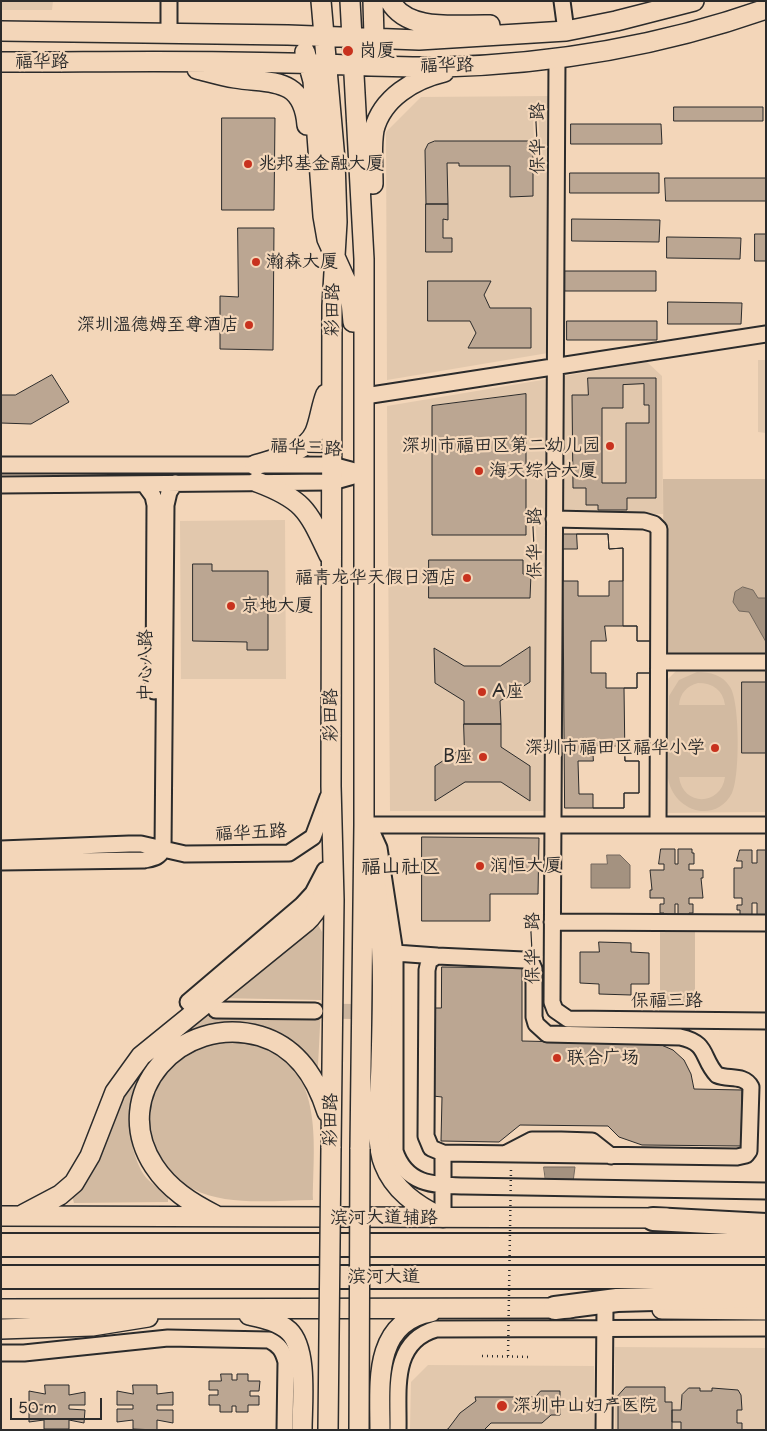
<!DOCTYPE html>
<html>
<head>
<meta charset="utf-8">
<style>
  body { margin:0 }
  #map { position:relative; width:767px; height:1431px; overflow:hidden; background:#f3d6b9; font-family:"Playpen Sans",sans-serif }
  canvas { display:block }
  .frame { position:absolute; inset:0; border:2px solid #2b2b2b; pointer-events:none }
  .scale { position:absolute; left:10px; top:1398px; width:92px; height:22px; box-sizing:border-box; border:2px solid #2b2b2b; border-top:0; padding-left:6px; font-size:15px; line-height:18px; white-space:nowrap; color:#2b2b2b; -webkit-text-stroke:4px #f3d6b9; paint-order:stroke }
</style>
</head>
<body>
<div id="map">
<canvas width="767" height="1431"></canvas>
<div class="frame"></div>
<div class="scale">50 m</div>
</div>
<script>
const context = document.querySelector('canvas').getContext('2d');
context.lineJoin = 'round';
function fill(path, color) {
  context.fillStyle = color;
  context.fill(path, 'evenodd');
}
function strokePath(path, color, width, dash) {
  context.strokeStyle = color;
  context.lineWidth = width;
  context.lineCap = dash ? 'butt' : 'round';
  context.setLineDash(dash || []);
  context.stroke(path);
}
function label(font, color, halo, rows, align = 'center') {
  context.font = font + ' "Playpen Sans","LXGW WenKai TC",sans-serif';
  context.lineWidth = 4.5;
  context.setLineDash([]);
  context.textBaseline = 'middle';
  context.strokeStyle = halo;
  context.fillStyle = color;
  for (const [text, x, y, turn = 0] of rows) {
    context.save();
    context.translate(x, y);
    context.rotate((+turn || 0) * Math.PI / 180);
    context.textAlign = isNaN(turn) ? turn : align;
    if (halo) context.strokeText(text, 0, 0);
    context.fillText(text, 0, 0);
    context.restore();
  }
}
fill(new Path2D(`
  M1,1H53L52,10H1Z
  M550,96L548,353L387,380L386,132L421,97Z
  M758,360H766V433L758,432Z
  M647,362L662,376L663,514L558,515V377Z
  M548,379L545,811H390L387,406Z
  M285,520L286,679H181L180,521Z
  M766,669V812L665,813L664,683L677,670Z
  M615,1347L766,1348V1430H615Z
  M428,1365L594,1366V1430H410L411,1382Z`), '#e2c8ad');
fill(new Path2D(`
  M663,479H766V655H664Z
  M697,672C710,672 723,675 730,687C740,701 740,778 732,793C715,825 673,811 668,778L669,696L679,680ZM698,683C713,683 723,690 725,705H679C680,693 687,686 698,683ZM679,777H725C721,806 683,807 679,777Z
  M317,923L322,932L321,1000L215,998Z
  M660,928H695V1005H660Z
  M209,1003L321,1006L318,1066L315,1068C301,1057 278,1034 263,1028C236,1015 202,1025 177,1039C164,1054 145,1071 136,1089C124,1113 130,1153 144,1175C150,1183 160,1189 168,1194V1202L74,1203L72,1196L91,1174L113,1112L135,1073Z
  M238,1038C249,1042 261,1044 271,1050C324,1078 313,1149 313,1200C275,1200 228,1207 193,1189C181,1183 172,1174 165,1164C139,1127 148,1092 177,1061C181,1057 185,1051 190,1047C198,1042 227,1040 238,1038Z`), '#d2baa1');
const water = new Path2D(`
  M743,587L753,590L758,598H766V642L749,612L739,611L733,602L735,592Z
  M607,855H620L630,865V888H591V864H607Z
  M544,1167H575L573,1182H546Z`);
fill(water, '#a49280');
strokePath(water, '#74695e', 1);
const building = new Path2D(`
  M674,107H763V121H674Z
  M222,118H275L274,210H222Z
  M571,124H661L662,144H571Z
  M435,141H533V196L510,197V166H459V163H447L448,204H426L425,150L428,144Z
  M570,173H659V193H570Z
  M665,178H766V201H666Z
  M426,204H448V220L443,219V238H452V252H426Z
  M572,219L660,220L659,242L572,241Z
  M238,228H274L273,350L220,349V296L238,297Z
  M755,234H766V261H755Z
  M667,237L741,238L740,259L667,258Z
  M565,271H656V291H565Z
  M428,281H491L484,295L490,308H531V348H468L476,333L470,321H428Z
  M668,302L742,303L741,324H668Z
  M567,321H657V340H567Z
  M52,375L69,402L31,424L1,423V395H15Z
  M588,378H656V498H627V510H598V505H586V488H573L572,395H588ZM644,384V405H649V423H626V483H602V408H623V385Z
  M526,394V535H432V406Z
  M563,534H608L609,549L623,548V626H637V641H651L652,673H637V688H624L625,761H639V793H624V808H565Z
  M577,534H608L609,549L623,548V581H609V596H578V581H563V549H577Z
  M429,560H523V574H531L530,598H429Z
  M193,564H212V571H268V650H247V642L193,641Z
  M605,626H637V641H651L652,673H637V688H606V673H591V641H606Z
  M530,647V682L500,701L501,724H464V701L435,683L434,648L464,666H500Z
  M742,682H766V753H742Z
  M464,724H501V747L530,766V801L501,782H465L435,801V766L464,747Z
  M593,746H624L625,761H639V793H624V808H593V794H579L578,761H593Z
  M422,837L539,838L538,894H490V921H422Z
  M661,849H675V864H678V849H692V853H694V864H689V870H703V878H701L703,898H689V904H693V913H689V916H678V904H675V916H664V913H660V904H664V898H650V890H652L650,870H664V864H659Z
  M740,850H752V863H757V850H766V916H757V903H752V916H740V910H737V905H742V898H734V868H742V861H737Z
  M599,942L631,943V952L649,953V984H631V995L599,994V984L580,983V952H599Z
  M442,967L522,968V1041L659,1044L673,1050L684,1060L691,1074L694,1089L742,1090L741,1146L642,1145L619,1137L608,1126L520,1125L499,1142L441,1141L442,1097L433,1096V1008H441Z
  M221,1374H232V1380H237V1374H248V1381H260L259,1391H250V1396H259V1405H248V1412H236V1406H232V1412H220V1405H209V1395H218V1390H209V1381H221Z
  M45,1385H69V1395L85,1392V1405H69V1409L85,1410L84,1423L69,1420V1429H44V1420L29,1422V1409H44L45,1405H29V1391L45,1394Z
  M133,1385H157V1394L173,1392V1405H157V1410H173V1423L157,1420V1430L133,1429V1420L117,1422V1409H133V1405H117V1391L133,1394Z
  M626,1387H665V1402H672V1430H618V1396Z
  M689,1388H700V1391H712V1388L738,1390L741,1395L742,1410H737V1423H742V1430H681V1422H672V1410H681L682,1395Z
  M541,1391H560V1415H551L542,1423H491L484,1430H445L448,1429L460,1413L476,1401L475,1397H535Z`);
fill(building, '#bba692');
strokePath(building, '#2b2b2b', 1);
strokePath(new Path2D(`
  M315,1011L388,1012`), '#cbb49d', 15, [15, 8]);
const minor = new Path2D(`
  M169,1V33
  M562,1L566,31
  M557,59L552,1002L555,1010L568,1019L766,1021
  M365,396L766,334
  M1,465H332L362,473
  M1,485L332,482L364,473
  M145,485L153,496L155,505L154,691
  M554,519L644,521L654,524L659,529L658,825
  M659,662H766
  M364,825L370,828L379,848L395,953V1151C406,1185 434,1185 464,1186L766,1191
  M364,825H766
  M1,849L129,844H141L185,854L289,853L313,837L328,797
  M1,862L144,860C153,858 159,858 163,849L166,505L169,492L175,483
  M552,922L766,923
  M395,953L437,956
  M437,956L524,960L531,962L534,969V1017L536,1024L547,1034L680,1037C709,1043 701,1058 717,1075C728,1080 744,1074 751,1087L749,1151L746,1155L737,1157L443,1153L431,1148L426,1136L427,970L429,961Z
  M191,1005L188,1002L302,905L313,893L325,870
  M216,1010L315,1011
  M443,1153V1219
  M505,1154L532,1140H561L592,1141L611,1156
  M1,1353H24L168,1338L269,1340C279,1345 283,1350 286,1362L285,1430
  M398,1430C399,1392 390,1342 436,1329L766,1328
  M604,1430L605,1308`);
const major = new Path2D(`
  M321,1L335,160L337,222L332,306L331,786L334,900L331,1148
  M350,1L364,259V825L360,1149
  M373,1L374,38L379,49
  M390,1C408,33 458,24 490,25
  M1,31L288,35L419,40L566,31L616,21L694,1
  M305,52L313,81L323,216L327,239L350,290L353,322
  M1,62C97,62 193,60 288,63C340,64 391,68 443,67C553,64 661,46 766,9
  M197,69C209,72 222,76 235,78C270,84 303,76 307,125
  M373,184C373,167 371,147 374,130C382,98 414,79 444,72
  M255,465C276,458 305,454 315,432C320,420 321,406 326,394
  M257,482C305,500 308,511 329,555
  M373,870C385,934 383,997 381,1062C381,1088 374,1141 384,1164C394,1190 416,1205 440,1217
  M24,1214L60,1195L74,1183L90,1156L115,1092L141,1056L306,922C319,910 324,895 328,877
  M215,1215C191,1203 169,1189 154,1166C107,1094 181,1013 260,1036C297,1047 316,1077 327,1112
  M1,1216L667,1218
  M1,1309L570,1308
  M662,1309L766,1310
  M249,1315C262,1318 278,1321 289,1331C308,1349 302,1404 302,1430
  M1,1329L92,1326L148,1317
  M380,1430C380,1386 372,1322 431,1312`);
const highway = new Path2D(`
  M653,1219L766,1225
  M1,1245H766
  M1,1277H766
  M555,1308L617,1300L766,1296`);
strokePath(minor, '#2b2b2b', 19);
strokePath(major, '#2b2b2b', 22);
strokePath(highway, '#2b2b2b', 26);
strokePath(new Path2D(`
  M482,1356L532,1357`), '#2b2b2b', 2.5, [1, 4]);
strokePath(minor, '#f3d6b9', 15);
strokePath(major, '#f3d6b9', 19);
strokePath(highway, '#f3d6b9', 22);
const majorBridge = new Path2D(`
  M328,1430L331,1148
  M359,1430L360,1149`);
strokePath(majorBridge, '#2b2b2b', 22, []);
strokePath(new Path2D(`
  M508,1356L511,1168`), '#2b2b2b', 2.5, [1, 4]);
strokePath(majorBridge, '#f3d6b9', 19);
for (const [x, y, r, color] of [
  [348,51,6,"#c8321e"],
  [248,164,5,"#c8321e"],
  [256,262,5,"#c8321e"],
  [249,325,5,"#c8321e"],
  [610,446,5,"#c8321e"],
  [479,471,5,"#c8321e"],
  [467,578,5,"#c8321e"],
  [231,606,5,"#c8321e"],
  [482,692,5,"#c8321e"],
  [715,748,5,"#c8321e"],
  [483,757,5,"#c8321e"],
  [480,866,5,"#c8321e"],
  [557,1058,5,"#c8321e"],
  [502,1406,6,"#c8321e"]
]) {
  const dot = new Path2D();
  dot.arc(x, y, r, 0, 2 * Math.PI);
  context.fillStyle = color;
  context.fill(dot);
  strokePath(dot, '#f3d6b9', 2);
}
label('18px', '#2b2b2b', '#f3d6b9', [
  ["岗厦",359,51],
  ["兆邦基金融大厦",258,164],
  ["瀚森大厦",266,262],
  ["深圳温德姆至尊酒店",239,325,"right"],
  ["深圳市福田区第二幼儿园",600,446,"right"],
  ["海天综合大厦",489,471],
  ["福青龙华天假日酒店",457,578,"right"],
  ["京地大厦",241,606],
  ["A座",492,692],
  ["深圳市福田区福华小学",705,748,"right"],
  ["B座",473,757,"right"],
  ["润恒大厦",490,866],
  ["联合广场",567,1058],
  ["深圳中山妇产医院",513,1406]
], 'left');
label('18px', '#2b2b2b', '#f3d6b9', [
  ["福华路",42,62],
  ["福华路",447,66,-1],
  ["保华一路",538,138,-90],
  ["彩田路",333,310,-89],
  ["福华三路",306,448,3],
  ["保华一路",535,543,-90],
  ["中心八路",146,665,-90],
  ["彩田路",331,715,-90],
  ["福华五路",251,833,-3],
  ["保华一路",533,948,-90],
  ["保福三路",667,1001],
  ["彩田路",331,1120,-89],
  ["滨河大道辅路",384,1218],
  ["滨河大道",384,1277]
]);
label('20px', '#2b2b2b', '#f3d6b9', [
  ["福山社区",401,867]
]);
</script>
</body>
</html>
